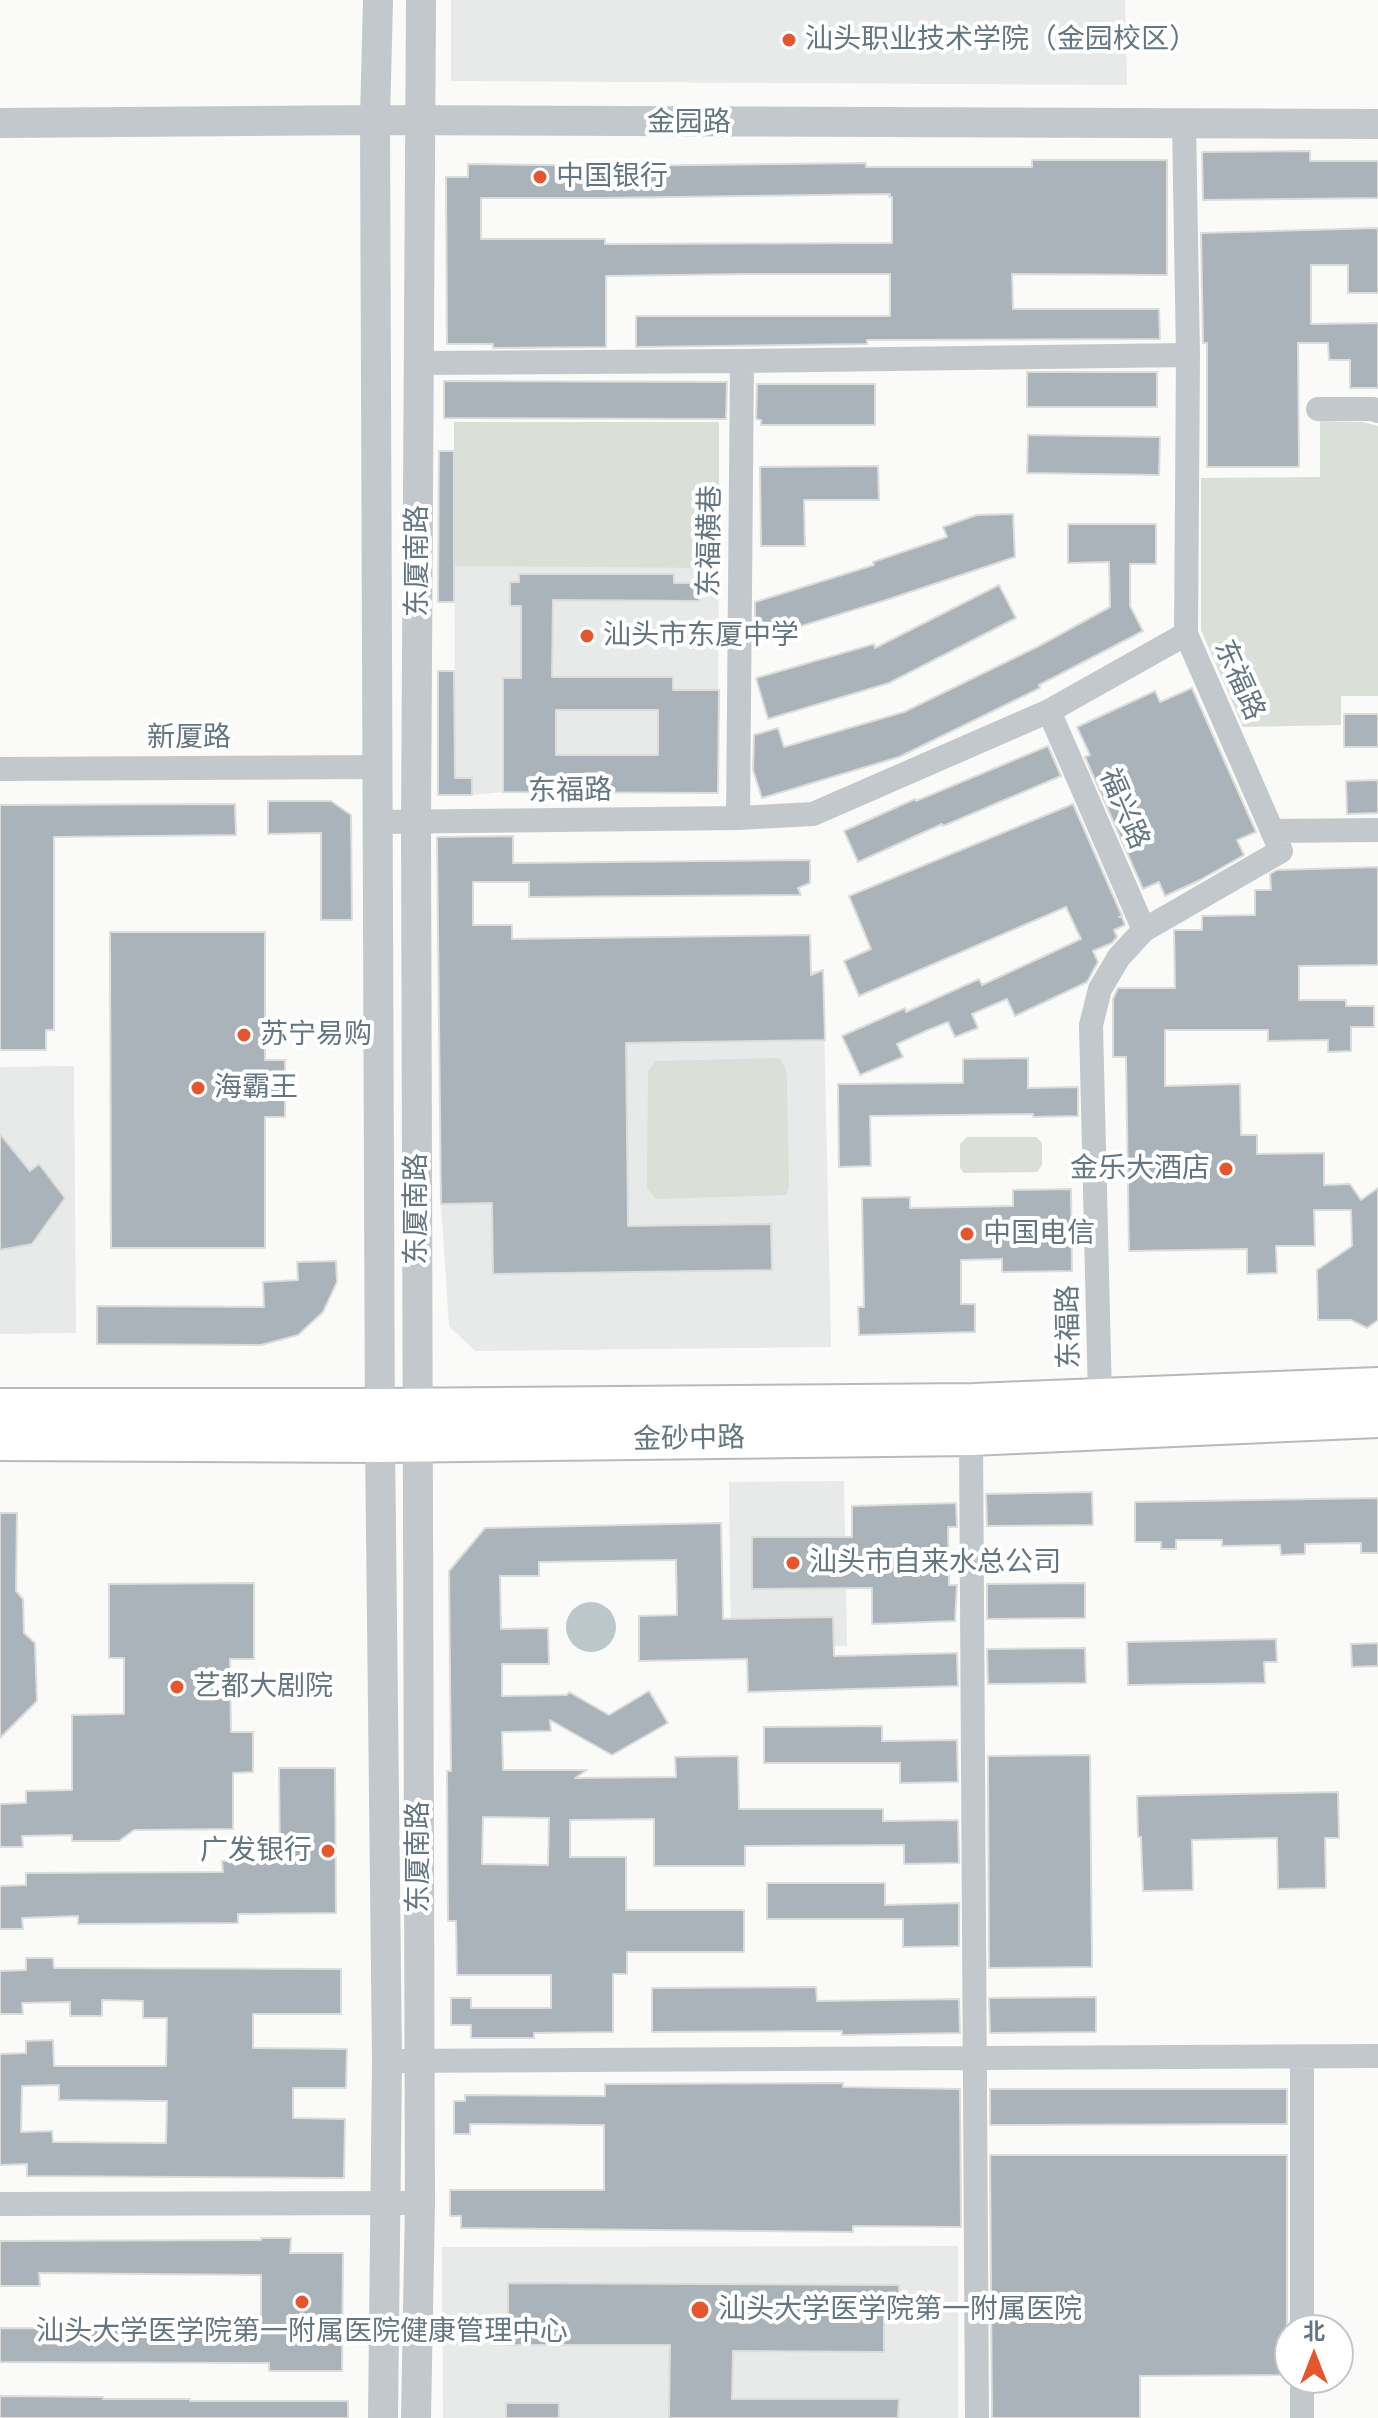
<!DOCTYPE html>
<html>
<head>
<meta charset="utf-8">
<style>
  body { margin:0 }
  #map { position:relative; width:1378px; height:2418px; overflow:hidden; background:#fafaf8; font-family:Montserrat,"Noto Sans SC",sans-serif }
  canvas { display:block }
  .north { position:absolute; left:1274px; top:2314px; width:80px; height:80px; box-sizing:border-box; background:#fff; border:2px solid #c1c8cd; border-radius:50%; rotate:0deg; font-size:22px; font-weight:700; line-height:32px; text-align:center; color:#657683 }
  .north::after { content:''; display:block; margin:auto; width:28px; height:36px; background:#e4572e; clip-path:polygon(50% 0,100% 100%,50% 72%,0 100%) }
</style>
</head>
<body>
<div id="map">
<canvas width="1378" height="2418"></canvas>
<div class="north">北</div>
</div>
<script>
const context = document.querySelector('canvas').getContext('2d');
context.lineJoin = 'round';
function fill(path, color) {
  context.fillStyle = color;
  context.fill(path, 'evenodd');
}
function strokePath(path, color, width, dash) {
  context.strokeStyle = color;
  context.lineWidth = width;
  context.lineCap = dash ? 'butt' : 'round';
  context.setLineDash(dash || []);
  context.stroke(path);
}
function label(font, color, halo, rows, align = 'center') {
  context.font = font + ' Montserrat,"Noto Sans SC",sans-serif';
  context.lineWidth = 8;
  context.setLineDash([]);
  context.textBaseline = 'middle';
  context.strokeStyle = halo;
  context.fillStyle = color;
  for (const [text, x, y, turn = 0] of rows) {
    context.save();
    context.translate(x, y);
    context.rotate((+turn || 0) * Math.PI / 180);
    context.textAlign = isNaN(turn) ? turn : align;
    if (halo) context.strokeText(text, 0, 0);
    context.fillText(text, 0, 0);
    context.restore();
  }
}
fill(new Path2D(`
  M451,0H1125L1127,85L451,81Z
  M454,422H719L718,793L503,792L472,795V778H455Z
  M823,971L831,1347L475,1351L449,1326L441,1204L438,977Z
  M74,1066L76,1333L0,1334V1067Z
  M844,1481L847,1646L731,1647L729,1482Z
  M958,2246V2418H443L442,2247Z`), '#e8e9e9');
fill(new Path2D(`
  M1320,421L1363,422L1378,426V696H1341V725L1243,727L1201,630V478L1320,477Z
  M454,422H719V568L454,566Z
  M780,1058L786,1069L787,1082L789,1187L786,1195L656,1199L647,1188L648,1071L656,1061Z
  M967,1137H1036L1042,1143V1165L1037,1172L964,1173L960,1168V1144Z`), '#dadfd7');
fill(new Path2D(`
  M566 1627a25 25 0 1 1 50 0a25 25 0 1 1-50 0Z`), '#bbc7cb');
const building = new Path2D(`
  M1310,151V161H1378V198L1203,200L1202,152Z
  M1032,160H1167V275L1012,274L1013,309H1159L1160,339L867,340V344L636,347V316H890V274H747L606,276V347L493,348V344H447L446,177H468V164L616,166L866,163V167H1032ZM890,194L889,197H892V243L605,244V239H481V198H601Z
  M1378,228V293H1348V265H1311V324L1378,323V388H1350V360H1329L1328,343H1298L1299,467H1207V343H1203L1201,233Z
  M1027,372H1157V407H1027Z
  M444,381L727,382L726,419L444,418Z
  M757,384H875V425H761V420L756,419Z
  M1028,435L1160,437L1159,475L1027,473Z
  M439,451H454V602H438Z
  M878,466L879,500H804L805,546H761L760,467Z
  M1013,514L1015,557L886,600L759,639L755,624V602L874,565L873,562L947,537L943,527L977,515Z
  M1068,524H1156V564H1130V606L1143,631L1039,685L1040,688L899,757L762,798L753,770L754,735L778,728L784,747L904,712L1041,645L1110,607L1109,562L1068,563Z
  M519,574H674V583H699V601L553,600L552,677H673V690H719L718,793L503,792V678H521V606H510V582H519ZM556,710H658V755H556Z
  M999,585L1016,618L889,683L768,719L756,678L874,644L875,648Z
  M438,671H454L455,778H472V795H438Z
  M1192,688L1256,832L1237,840L1244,855L1200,880L1165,896L1159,882L1143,889L1085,757L1090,755L1077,727L1155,691L1160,702Z
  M1344,714H1378V747H1344Z
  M1048,746L1061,776L943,826L942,824L858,862L844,831L915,799L916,801Z
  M1378,780V813L1347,814L1346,781Z
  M268,801H331L351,815L352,920H321V833L268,834Z
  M235,804L236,835L54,837V1030H46V1050H0V805Z
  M1073,804L1122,916L1119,917H1122L1125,925L1114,930L1117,937L1112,943L1093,951L1098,962L1087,982L1015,1016L1007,999L972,1014L978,1028L955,1037L948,1022L928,1030L897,1044L903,1057L860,1075L842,1036L905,1008L906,1012L979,979L982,985L1081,939L1066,907L859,996L844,961L871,949L849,896Z
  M513,836V863L810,860V883L798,888L801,895L529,897V882H473V925H512V939L810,935L811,975L823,970L825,1040L626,1043L628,1226L771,1224L772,1270L493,1274L492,1203L441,1204L437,837Z
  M1378,867V965L1299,966V1000H1346V1006H1374V1027H1351V1051L1328,1052V1040L1268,1041V1030H1165V1086L1240,1084L1241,1135H1257V1154L1324,1153V1185L1350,1184L1361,1200L1378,1188V1320L1367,1328L1351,1320H1318L1317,1270L1352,1246L1351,1210H1314L1315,1246H1276L1277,1273L1247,1274V1249L1129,1251L1126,1057H1113V999L1118,988H1175L1174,930H1202V916L1255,915V890H1271L1270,874L1277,870Z
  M110,932H265V1060H285V1117H265V1248H111Z
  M1028,1058V1088L1078,1087V1116L1033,1117V1114L870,1116L871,1166L839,1167L838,1084L963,1083V1059Z
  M0,1134L30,1171L39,1164L65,1198L32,1244L0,1250Z
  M1071,1189L1072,1271L1002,1272V1259L961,1260V1304H975V1332L859,1335L858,1307H864L862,1198L910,1197V1208L1013,1206V1190Z
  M336,1261L337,1282L323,1312L298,1335L261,1345L97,1344V1306L264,1307L263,1282L298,1280L297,1262Z
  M1092,1492L1093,1525L987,1526L986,1494Z
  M1378,1498V1553H1361V1543L1305,1544V1554L1281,1555L1280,1545L1222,1546V1540H1176V1549H1161V1542H1135V1502Z
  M956,1503L957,1527H948L949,1585H957L955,1621L872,1624V1588L752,1589V1537H852V1506Z
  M0,1513H17L16,1591L23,1599L24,1633L35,1643L37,1701L0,1738Z
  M721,1523L723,1619L833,1617L834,1656L957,1653L958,1686L748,1692L747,1659L639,1661V1616L677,1615L676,1560L539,1562V1576H500L501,1629L548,1628L549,1664H502V1696L567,1695L569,1692L609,1715L649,1691L668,1723L612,1755L550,1720L551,1731L502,1732L503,1770H587L575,1778L676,1777L675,1757L738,1756L739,1809H883V1821L958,1820L959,1863L904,1864V1845L745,1846V1866H654V1819L570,1820V1857H626V1910H744V1952H627V1974H613V2032L534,2033V2038H471V2025H451V1998H471V2008H551V1975H457L456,1921H448L447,1771H451L449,1571L485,1528ZM483,1817L549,1818L548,1865L482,1864Z
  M254,1583V1659H230L231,1732H253V1772L233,1773V1829L134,1830L119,1841H72V1835L22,1836L23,1847H0V1804L26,1803V1791L72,1790V1715L124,1714V1658H109V1584Z
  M1085,1583V1618L987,1619V1584Z
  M1276,1639L1277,1662H1264L1265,1683L1128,1685L1127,1642Z
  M1378,1643V1666L1352,1667L1351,1644Z
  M1085,1648L1086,1683L988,1684L987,1649Z
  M882,1726V1741L957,1740L958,1782L900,1783V1763H764V1727Z
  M1090,1755L1092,1967L989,1968L988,1756Z
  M279,1768H335L336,1913L238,1914V1923L78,1924V1916L22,1918L23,1929H0V1886L26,1885V1873L223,1872L222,1861H280Z
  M1338,1792L1339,1838H1325L1326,1888L1278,1889L1277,1838L1192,1840L1193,1890L1143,1891L1141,1837H1138L1137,1796Z
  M767,1883H885V1905L959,1903V1946L903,1947V1919H767Z
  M26,1958H53L54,1968L341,1969V2014H253V2048L347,2049L346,2088H293V2118L345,2119L344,2178L27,2176V2164L0,2165V2054L26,2053V2041L53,2040L54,2066H166L167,2018H143V2001L102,2000V2016H70V2002L22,2003L23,2014H0V1971L26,1970ZM59,2085V2100L167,2101L166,2143L53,2142L52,2131L21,2132L22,2086Z
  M816,1987L817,2001L959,1999L960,2033L842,2035V2031L652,2032V1988Z
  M1096,1997V2032L990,2033L989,1998Z
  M843,2083V2087L960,2089L961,2227L853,2226V2232L461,2228V2216H450V2190H604V2125L470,2124V2134H454V2101H465V2095L605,2096V2084Z
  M990,2089H1287V2124L990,2125Z
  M990,2155H1287V2330L1290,2339V2369L1288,2375L1140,2376V2418H992Z
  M261,2238H291L290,2253H343L342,2371H269V2363L0,2362V2328L261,2329V2275L39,2273L40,2286H0V2241L261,2240Z
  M508,2283L899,2285V2303L884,2302V2352L733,2351L732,2399H899L898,2418H669L670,2345H508Z
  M0,2396L103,2397V2399H190V2401H348V2418H0Z
  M506,2403H559V2418H506Z`);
fill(building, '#aab3b9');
strokePath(building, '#dcdcda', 2);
const primary = new Path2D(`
  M0,1408H381L974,1403L1378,1387
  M0,1441L380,1443L971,1436L1378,1418`);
strokePath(primary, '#b5babe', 42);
strokePath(new Path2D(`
  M420,363L742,361L1188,355
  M1318,409H1373L1378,411
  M1049,711L1144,930
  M0,769L379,767
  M738,818L742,361
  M378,822L738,818L813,814L1049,711L1186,634
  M1272,831L1378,830
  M1100,1398L1091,1025L1100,989L1119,957L1144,930L1281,851L1186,634L1188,355L1184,123
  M971,1436L977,2418
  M1302,2057V2330
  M387,2061L1378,2056
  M0,2204L420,2203
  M1302,2378V2418`), '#c3c8cc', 24);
strokePath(new Path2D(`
  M378,0L375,120L380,1443L387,2061L383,2418
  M0,123L375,120L1378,124
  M416,2418L420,2203L416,823L421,0`), '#c3c8cc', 30);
strokePath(primary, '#fff', 38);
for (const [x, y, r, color] of [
  [789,40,8,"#e4572e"],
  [540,177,8,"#e4572e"],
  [587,636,8,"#e4572e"],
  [244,1035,8,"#e4572e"],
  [198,1088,8,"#e4572e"],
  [1226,1169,8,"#e4572e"],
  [967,1234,8,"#e4572e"],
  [793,1563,8,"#e4572e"],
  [177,1687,8,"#e4572e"],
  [328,1851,8,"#e4572e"],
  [302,2302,8,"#e4572e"],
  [700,2310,10,"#e4572e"]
]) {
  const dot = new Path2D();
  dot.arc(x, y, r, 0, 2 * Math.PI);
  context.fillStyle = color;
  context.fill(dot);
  strokePath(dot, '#fff', 3);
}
label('28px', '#657683', '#fff', [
  ["汕头职业技术学院（金园校区）",805,40],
  ["中国银行",556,177],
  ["汕头市东厦中学",603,636],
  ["苏宁易购",260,1035],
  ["海霸王",214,1088],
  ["金乐大酒店",1210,1169,"right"],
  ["中国电信",983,1234],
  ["汕头市自来水总公司",809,1563],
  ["艺都大剧院",193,1687],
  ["广发银行",312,1851,"right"],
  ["汕头大学医学院第一附属医院",718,2310],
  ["汕头大学医学院第一附属医院健康管理中心",302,2332,"center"]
], 'left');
label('28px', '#657683', '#fff', [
  ["金园路",689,123],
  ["东福横巷",710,541,-89],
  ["东厦南路",418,561,-90],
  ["东福路",1239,680,66],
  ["新厦路",189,738],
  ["东福路",570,791,-1],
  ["福兴路",1124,809,67],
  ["东厦南路",417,1209,-90],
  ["东福路",1069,1327,-91],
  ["金砂中路",689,1439,-1],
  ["东厦南路",419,1857,-90]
]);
</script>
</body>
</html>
